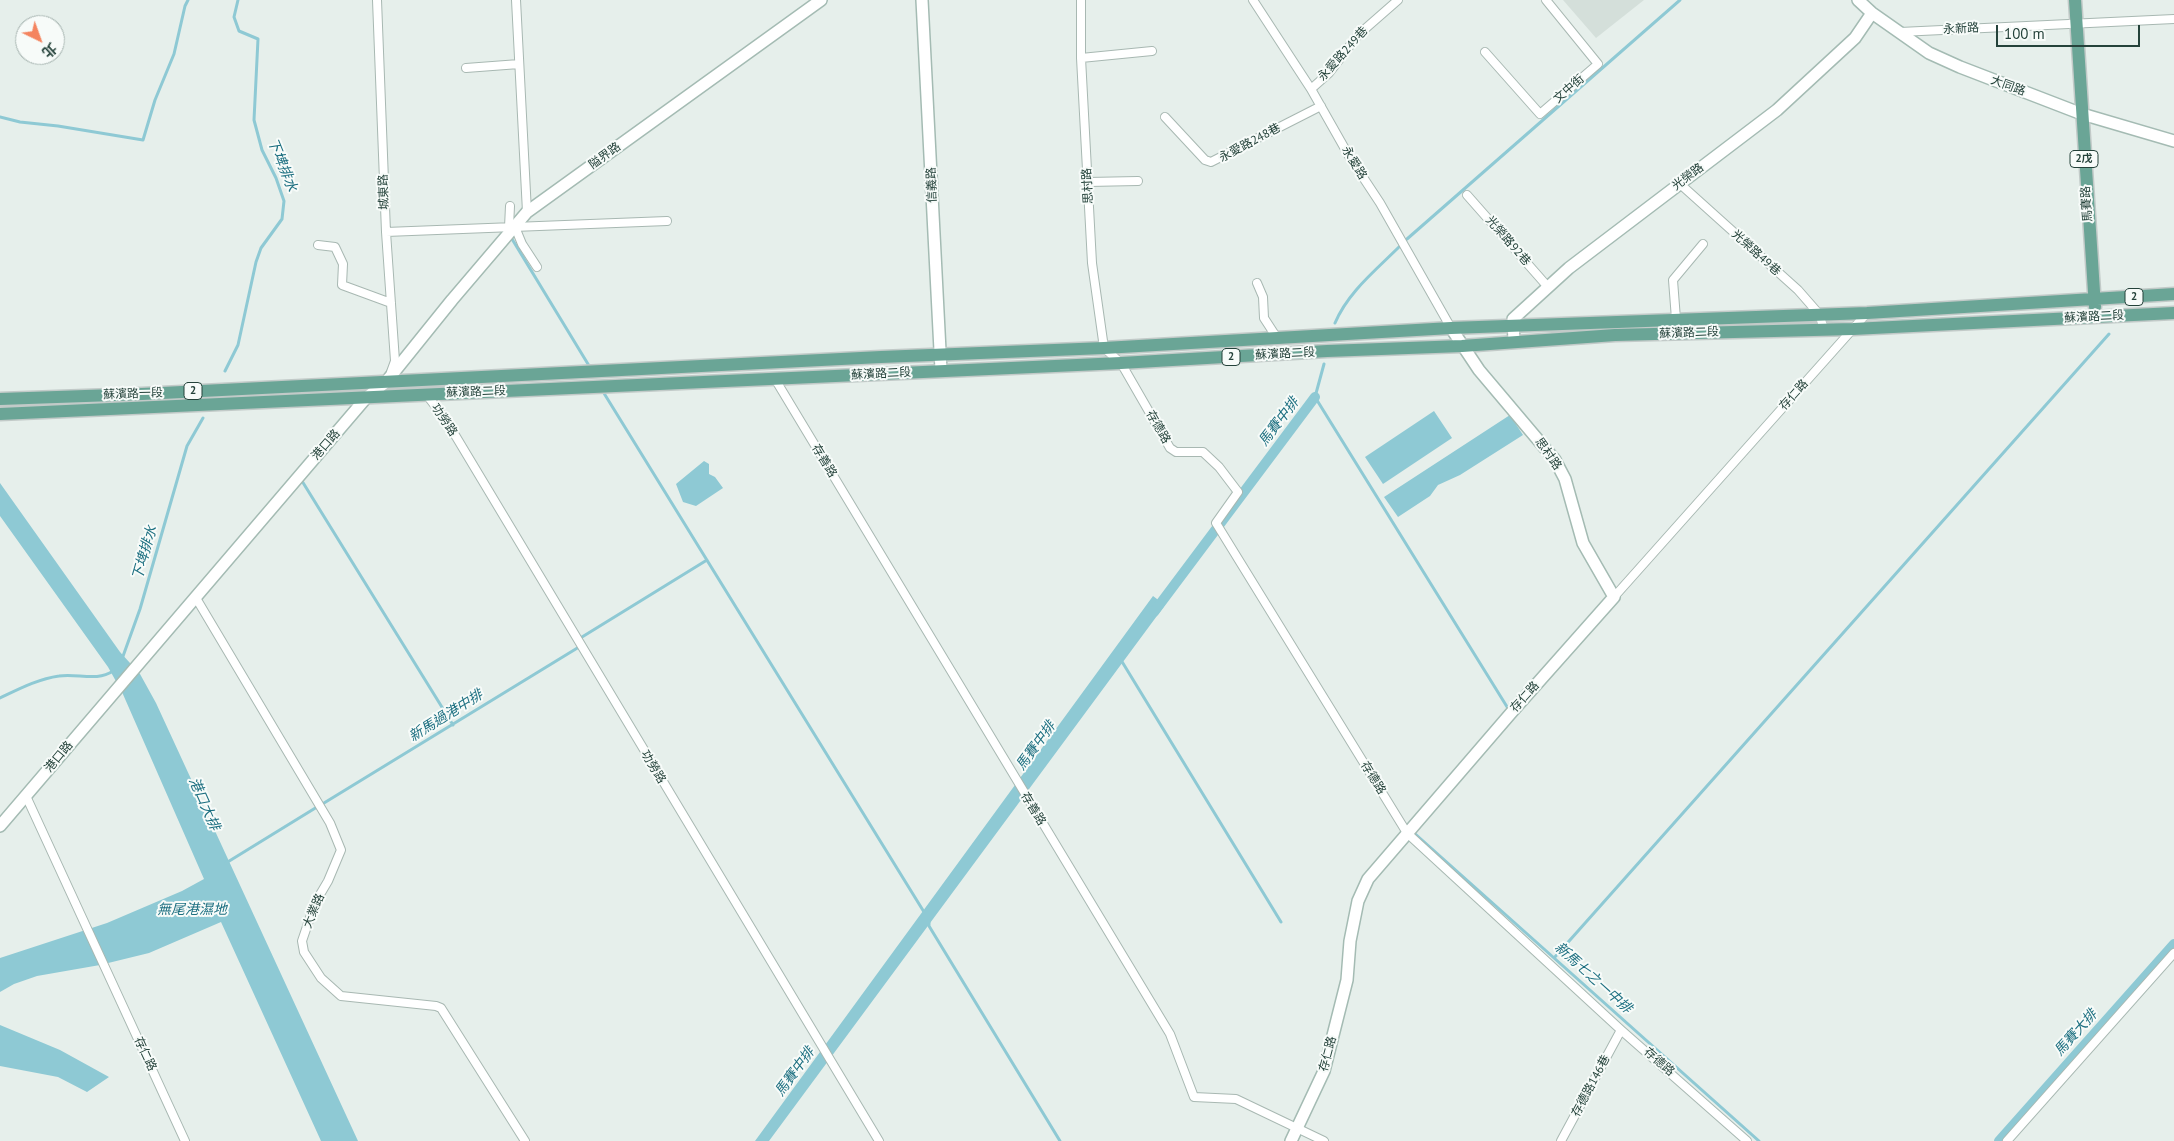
<!DOCTYPE html>
<html>
<head>
<meta charset="utf-8">
<style>
  body { margin:0 }
  #map { position:relative; width:2174px; height:1141px; overflow:hidden; background:#e6efeb; font-family:"PT Sans","Noto Sans TC",sans-serif }
  canvas { display:block }
  .north { position:absolute; left:15px; top:15px; width:50px; height:50px; box-sizing:border-box; background:#f7fbf9; border:1px solid #a3b1ad; border-radius:50%; rotate:138deg; font-size:14px; font-weight:700; line-height:20px; text-align:center; color:#24423a }
  .north::after { content:''; display:block; margin:auto; width:18px; height:22px; background:#f4845f; clip-path:polygon(50% 0,100% 100%,50% 72%,0 100%) }
  .scale { position:absolute; left:1996px; top:25px; width:144px; height:22px; box-sizing:border-box; border:2px solid #24423a; border-top:0; padding-left:6px; font-size:15px; line-height:18px; white-space:nowrap; color:#24423a; -webkit-text-stroke:4px #f7fbf9; paint-order:stroke }
</style>
</head>
<body>
<div id="map">
<canvas width="2174" height="1141"></canvas>
<div class="north">北</div>
<div class="scale">100 m</div>
</div>
<script>
const context = document.querySelector('canvas').getContext('2d');
context.lineJoin = 'round';
function fill(path, color) {
  context.fillStyle = color;
  context.fill(path, 'evenodd');
}
function strokePath(path, color, width, dash) {
  context.strokeStyle = color;
  context.lineWidth = width;
  context.lineCap = dash ? 'butt' : 'round';
  context.setLineDash(dash || []);
  context.stroke(path);
}
function label(font, color, halo, rows, align = 'center') {
  context.font = font + ' "PT Sans","Noto Sans TC",sans-serif';
  context.lineWidth = 4;
  context.setLineDash([]);
  context.textBaseline = 'middle';
  context.strokeStyle = halo;
  context.fillStyle = color;
  for (const [text, x, y, turn = 0] of rows) {
    context.save();
    context.translate(x, y);
    context.rotate((+turn || 0) * Math.PI / 180);
    context.textAlign = isNaN(turn) ? turn : align;
    if (halo) context.strokeText(text, 0, 0);
    context.fillText(text, 0, 0);
    context.restore();
  }
}
fill(new Path2D(`
  M1563,0H1644L1596,38Z`), '#d4dfda');
fill(new Path2D(`
  M1434,411L1452,438L1383,484L1365,457Z
  M1510,415L1523,435L1460,475L1438,485L1430,496L1398,517L1384,497Z
  M704,461L709,464V474L715,477L723,488L696,506L683,502L676,484Z
  M0,483L120,652L140,674L156,703L358,1141H321L221,922L149,953L100,965L37,976L14,984L0,992V958L107,923L182,891L204,879L122,692L108,667L0,516Z
  M1153,596L1165,605L769,1141H755Z
  M0,1025L60,1050L109,1077L87,1092L58,1077L0,1066Z`), '#8ec9d4');
strokePath(new Path2D(`
  M0,117L20,122L58,126L143,140L155,100L174,54L185,6L188,0
  M512,239L591,369
  M1407,239L1680,0
  M1335,323C1348,292 1376,270 1400,246
  M1324,364L1315,397L1509,710
  M225,371L238,345L256,262L261,248L282,219L284,201L276,178L262,150L254,120L258,39L239,31L234,17L238,0
  M602,390L924,912
  M302,481L453,725
  M582,637L707,560
  M122,659L140,609L187,446L203,418
  M1121,660L1281,922
  M0,698C19,689 38,679 59,676C77,673 97,682 113,671
  M324,803L579,647
  M1413,832L1759,1141
  M226,863L317,807
  M929,920V926L1060,1141
  M1554,958L2109,334`), '#8ec9d4', 3);
strokePath(new Path2D(`
  M1154,612L1315,397
  M1999,1141L2174,944`), '#8ec9d4', 10);
const street = new Path2D(`
  M377,0L386,232L395,361L391,372
  M516,0L527,212
  M1081,0V58L1092,263L1104,348L1121,363L1170,448L1176,452H1203L1219,467L1238,492L1216,523L1407,833L1621,1030L1747,1141
  M1253,0L1311,89L1349,156L1380,203L1451,328
  M1900,32L2174,19
  M1485,52L1540,114L1598,64L1546,0
  M1081,58L1152,51
  M466,68L519,64
  M1311,89L1329,73L1358,35L1398,0
  M1165,117L1205,160L1211,162L1321,106
  M1088,182L1138,181
  M1679,183L1798,290L1819,314L1824,329
  M1467,195L1548,287
  M509,227L510,206
  M515,227L522,244L537,267
  M386,232L667,221
  M318,245L335,247L343,264L342,285L391,303
  M1257,283L1263,297L1264,318L1277,338
  M1676,319L1673,280L1703,244
  M775,379L1170,1034L1194,1097L1236,1099L1324,1141
  M426,394L446,420L879,1141
  M1614,597L1867,313
  M196,598L330,823L341,850L328,881L315,903L302,941L304,952L321,978L341,996L436,1006L441,1008L525,1141
  M26,796L185,1141
  M1561,1141L1621,1030
  M2007,1141L2174,953`);
const secondary = new Path2D(`
  M922,0L941,370
  M1858,0L1872,13L1929,53L1960,67L2082,114L2174,141
  M1514,342L1513,319L1569,268L1777,110L1855,38L1872,13
  M0,826L366,398L386,382L452,300L527,212L821,0
  M1291,1141L1324,1071L1347,980L1350,941L1358,901L1368,879L1511,713L1614,597L1583,543L1565,479L1555,460L1479,370L1451,328`);
const primary = new Path2D(`
  M2075,0L2095,307
  M0,399L142,394L881,357L1104,348L1451,328L1867,313L2174,294
  M0,414L1121,363L1327,351L1462,346L1615,335L1853,329L2174,313`);
strokePath(street, '#a8b8b2', 10);
strokePath(secondary, '#a4bbb3', 14);
strokePath(primary, '#c2cac8', 15);
strokePath(street, '#fff', 8);
strokePath(secondary, '#fff', 11);
strokePath(primary, '#6aa596', 12);
for (const [x, y, w] of [
  [2084,159,28],
  [2134,297,18],
  [1231,357,18],
  [193,391,18]
]) {
  const box = new Path2D();
  box.roundRect(x - w / 2, y - 8.5, w, 17, 4);
  context.fillStyle = '#f7fbf9';
  context.fill(box);
  strokePath(box, '#24423a', 1);
}
label('bold 11px', '#24423a', null, [
  ["2戊",2084,159],
  ["2",2134,297],
  ["2",1231,357],
  ["2",193,391]
]);
label('12px', '#24423a', '#f7fbf9', [
  ["永新路",1961,29,-3],
  ["永愛路249巷",1343,54,-48],
  ["大同路",2008,86,20],
  ["文中街",1569,89,-41],
  ["永愛路248巷",1250,143,-28],
  ["隘界路",605,156,-36],
  ["永愛路",1354,163,59],
  ["光榮路",1688,177,-37],
  ["信義路",932,185,-92],
  ["思村路",1088,186,-93],
  ["城東路",384,192,-92],
  ["馬賽路",2087,204,-94],
  ["光榮路92巷",1508,241,49],
  ["光榮路49巷",1756,253,42],
  ["蘇濱路二段",2094,317,-3],
  ["蘇濱路二段",1689,333,-2],
  ["蘇濱路二段",1285,354,-3],
  ["蘇濱路二段",881,374,-3],
  ["蘇濱路二段",476,392,-2],
  ["蘇濱路一段",133,394,-2],
  ["存仁路",1794,395,-48],
  ["功勞路",444,420,56],
  ["存德路",1158,427,60],
  ["港口路",326,445,-49],
  ["思村路",1548,454,55],
  ["存善路",824,461,59],
  ["存仁路",1525,697,-48],
  ["港口路",59,757,-50],
  ["功勞路",653,767,59],
  ["存德路",1373,778,58],
  ["存善路",1033,809,59],
  ["大業路",314,911,-67],
  ["存仁路",145,1054,65],
  ["存仁路",1328,1054,-75],
  ["存德路",1659,1062,41],
  ["存德路146巷",1591,1086,-62]
]);
label('italic 14px', '#1c6f80', '#f7fbf9', [
  ["下埤排水",282,165,68],
  ["馬賽中排",1279,422,-53],
  ["下埤排水",145,553,-74],
  ["新馬過港中排",446,716,-32],
  ["馬賽中排",1036,746,-54],
  ["港口大排",204,804,66],
  ["無尾港濕地",192,910],
  ["新馬七之一中排",1593,978,42],
  ["馬賽大排",2076,1033,-48],
  ["馬賽中排",795,1072,-54]
]);
</script>
</body>
</html>
